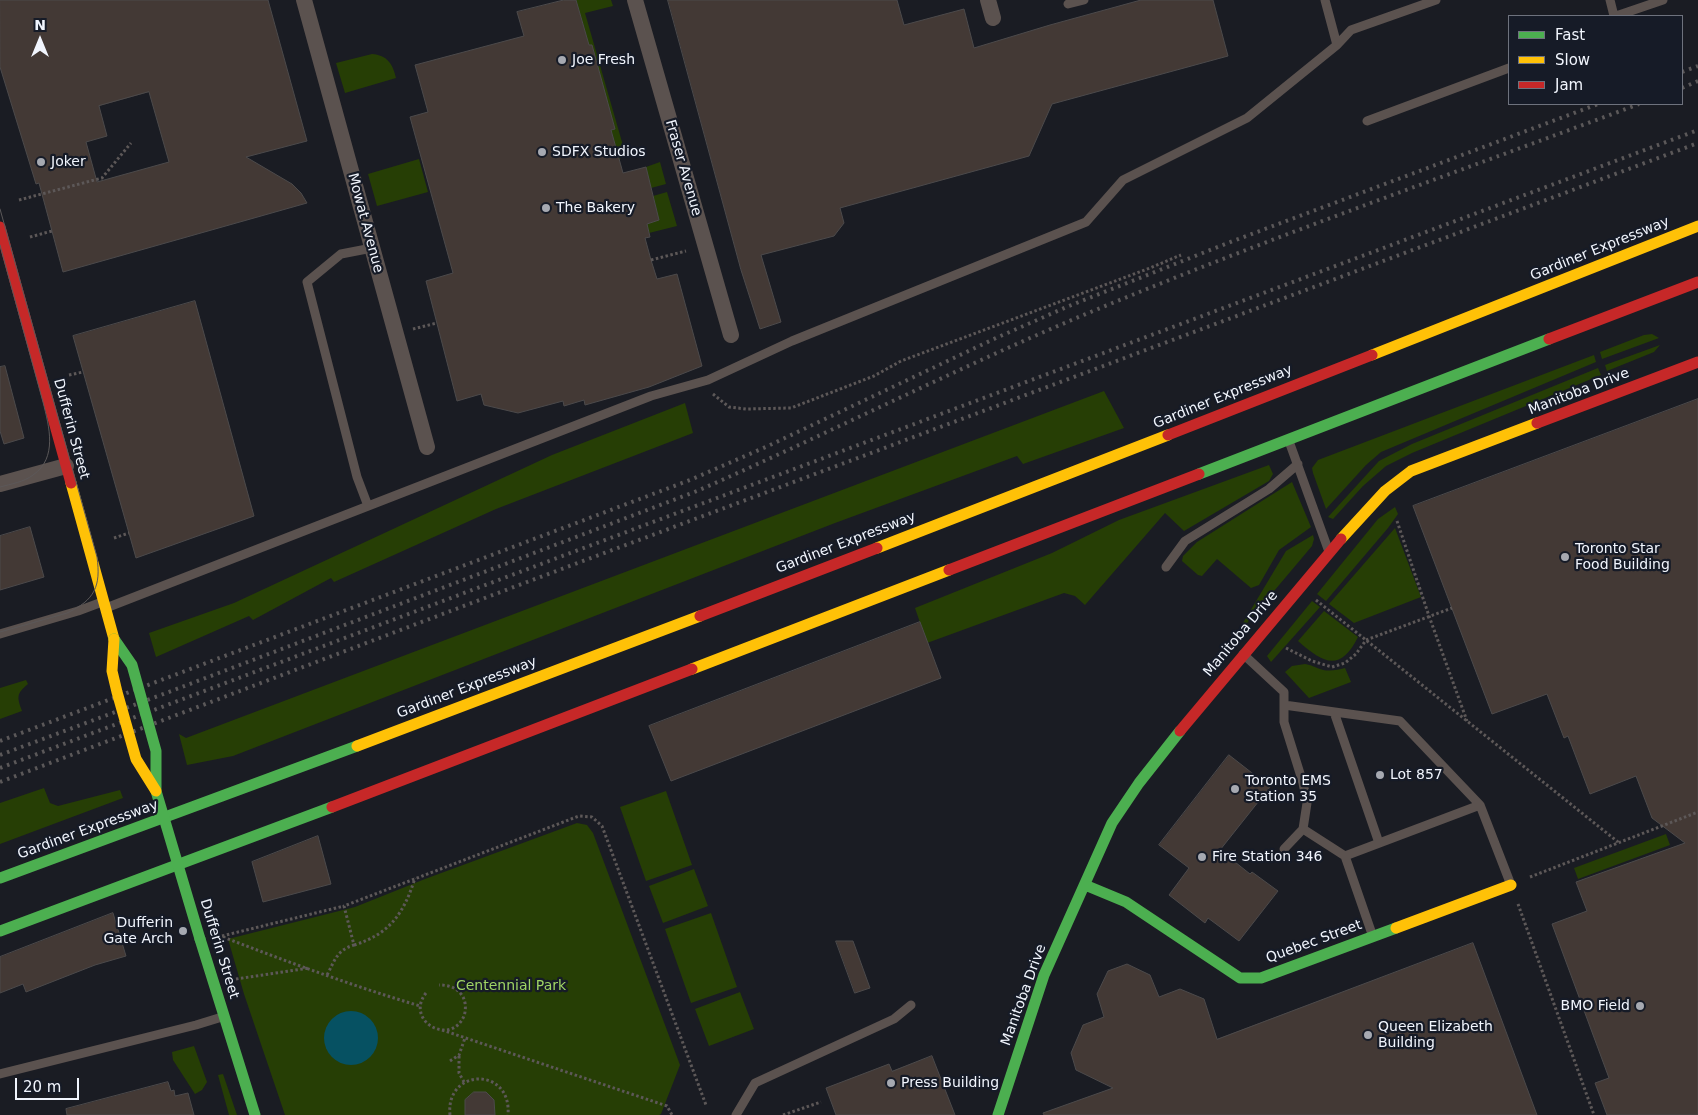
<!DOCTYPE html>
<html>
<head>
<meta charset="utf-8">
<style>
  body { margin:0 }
  #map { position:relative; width:1698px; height:1115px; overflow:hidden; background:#1a1c23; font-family:"DejaVu Sans",sans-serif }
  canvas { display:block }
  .legend { position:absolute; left:1508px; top:15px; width:175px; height:90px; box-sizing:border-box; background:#161b27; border:1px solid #6e727d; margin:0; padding:6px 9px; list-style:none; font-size:15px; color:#f1f5fd }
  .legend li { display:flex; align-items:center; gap:10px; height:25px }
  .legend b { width:25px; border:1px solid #6e727d }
  .north { position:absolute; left:15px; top:15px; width:50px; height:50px; -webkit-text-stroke:4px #161b27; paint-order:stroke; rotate:0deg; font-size:14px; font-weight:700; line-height:20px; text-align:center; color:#f1f5fd }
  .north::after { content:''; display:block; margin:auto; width:18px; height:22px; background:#f1f5fd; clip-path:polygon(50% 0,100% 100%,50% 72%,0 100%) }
  .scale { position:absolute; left:15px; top:1078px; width:64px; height:22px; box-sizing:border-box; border:2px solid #f1f5fd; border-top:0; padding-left:6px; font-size:15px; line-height:18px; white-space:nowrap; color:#f1f5fd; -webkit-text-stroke:4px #161b27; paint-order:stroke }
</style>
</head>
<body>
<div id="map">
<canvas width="1698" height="1115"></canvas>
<ul class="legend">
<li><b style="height:6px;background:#4caf50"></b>Fast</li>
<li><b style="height:6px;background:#ffc107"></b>Slow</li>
<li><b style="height:6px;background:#c62828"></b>Jam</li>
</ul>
<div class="north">N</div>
<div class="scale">20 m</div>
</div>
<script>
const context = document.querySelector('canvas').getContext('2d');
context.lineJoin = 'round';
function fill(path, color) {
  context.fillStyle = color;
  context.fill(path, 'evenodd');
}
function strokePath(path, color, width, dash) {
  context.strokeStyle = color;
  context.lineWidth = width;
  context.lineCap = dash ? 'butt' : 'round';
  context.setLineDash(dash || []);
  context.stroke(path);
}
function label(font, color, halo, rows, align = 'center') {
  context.font = font + ' "DejaVu Sans",sans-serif';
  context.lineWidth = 4.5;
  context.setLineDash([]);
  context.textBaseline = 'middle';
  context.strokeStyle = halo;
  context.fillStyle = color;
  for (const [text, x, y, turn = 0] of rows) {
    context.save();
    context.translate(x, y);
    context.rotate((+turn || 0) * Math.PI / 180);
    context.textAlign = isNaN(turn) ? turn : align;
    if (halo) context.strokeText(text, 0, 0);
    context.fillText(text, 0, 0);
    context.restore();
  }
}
fill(new Path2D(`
  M576,0H611L613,6L585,13L626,156L619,159L611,130L615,129L592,45H589Z
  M372,54C387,55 393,64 396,78L345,93L336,63Z
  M419,159L428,192L377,206L368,174Z
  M660,162L666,184L651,188L646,167Z
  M667,192L677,226L649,233L647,223L659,220L653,196Z
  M1652,334L1659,338L1602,359L1600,352L1644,335Z
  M1660,345L1654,352L1607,371L1605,365Z
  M1594,355L1596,362L1381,452L1366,465L1326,509L1313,473L1312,468L1318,460Z
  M1598,368L1601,375L1412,453L1386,466L1363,486L1333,519L1328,517L1379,461L1412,444Z
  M1104,391L1124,428L1023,464L1017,456L835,523L233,756L187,765L179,734L186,738Z
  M685,403L693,433L496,509L334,582L331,578L253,620L249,616L156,657L149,633L234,603L552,455Z
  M1269,465L1273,474L1269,481L1184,531L1165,513L1085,605L1075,596L1064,593L927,643L915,608L1052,553L1119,520Z
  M1292,482L1311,527L1279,550L1259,585L1251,588L1217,559L1202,576L1198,575L1182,561L1183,556L1197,542Z
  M1395,507L1398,514L1388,528L1326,601L1317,594L1378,519Z
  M1395,528L1421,597L1354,623L1329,604Z
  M1313,535L1314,539L1312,546L1242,629L1240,628L1286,551Z
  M1312,601L1320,607L1271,662L1267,656Z
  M1324,611L1358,637C1340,673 1323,663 1298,641Z
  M1305,664C1312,665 1314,667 1320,669C1328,672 1337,670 1345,668L1351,682L1309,698L1285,672L1292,666Z
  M26,680L28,684C16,694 17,697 22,711L0,719V688Z
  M44,788L50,803L58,806L120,790L123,798L0,844V803Z
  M666,791L692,865L646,881L620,807Z
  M577,823L587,825L593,833L680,1065L661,1114L659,1115H285L244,994L228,939L355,907L425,879Z
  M1666,834L1670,845L1578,879L1574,868Z
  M694,869L708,906L663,923L649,886Z
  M711,913L737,987L691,1003L665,929Z
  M740,992L754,1029L709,1046L695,1009Z
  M194,1046L207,1082L202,1090L195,1094L173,1060L172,1052Z
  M223,1074L237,1115H229L218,1075Z`), '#263e05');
fill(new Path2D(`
  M324 1038a27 27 0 1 1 54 0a27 27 0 1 1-54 0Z`), '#065162');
const building = new Path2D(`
  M0,0H268L307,141L246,157L292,184L301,193L307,203L63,272L39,183L36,184L0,67ZM149,92L169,162L97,182L86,142L107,136L99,106Z
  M564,0H576L589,45H592L615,129L611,130L623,173L646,167L659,220L647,224L650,237L645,238L651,260L657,279L677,274L702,366L649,387L585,405L584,400L564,406L563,401L518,413L484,405L481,394L457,401L426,281L453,273L410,117L428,112L415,65L524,36L517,12Z
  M668,0H897L904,25L964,9L974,48L1050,25L1141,0H1213L1228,56L1052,104L1029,156L840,208L844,223L834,236L761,255L781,322L760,329L741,270Z
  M195,301L254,516L136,558L73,336Z
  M5,366L24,438L4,444L0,431V367Z
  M1698,399V1115H1607L1595,1083L1609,1078L1552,924L1587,911L1576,882L1685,843L1652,818L1636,776L1590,794L1568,736L1564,738L1547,694L1492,714L1413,506Z
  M30,527L44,577L0,590V536Z
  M920,622L941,678L671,781L649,726Z
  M1229,755L1270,787L1220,850L1250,874L1252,872L1278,891L1239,941L1208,918L1205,923L1169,895L1189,868L1159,845Z
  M318,836L331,884L263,902L252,862Z
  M113,913L126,956L95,965L26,992L23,984L0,993V957Z
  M836,941H853L870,988L855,993Z
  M1473,943L1537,1115H1044L1043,1113L1113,1088L1076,1070L1071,1053L1083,1025L1104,1017L1097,994L1108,971L1127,964L1150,975L1159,997L1180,989L1204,999L1217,1039Z
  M932,1056L955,1115H836L826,1088L889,1064L892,1071Z
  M168,1082L171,1091L174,1090L175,1096L188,1093L194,1115H67L66,1109Z
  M474,1092H486L494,1100L495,1115H465V1100Z`);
fill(building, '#433935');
strokePath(building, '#4c4a4b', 1);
strokePath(new Path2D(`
  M19,200L102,178L131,143
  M30,237L52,231
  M651,260L686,251
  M413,329L437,323
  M69,375L83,372
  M713,394L729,407L746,409L791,408L874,376L901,361L1150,268L1181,255
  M1397,521L1429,616L1467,721
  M114,538L129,533
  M1316,600L1618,842
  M1286,648L1312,661L1332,667L1345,663L1356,654L1366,640L1452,608
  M1530,877L1698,812
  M1518,904L1594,1115
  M222,936L344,906
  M223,937C288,962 353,986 420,1006
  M354,945C390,934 404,913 415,878
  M327,975C335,960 337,950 354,945L344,906L579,816L592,817L602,826L706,1105
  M236,979L309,968
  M426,993C404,1021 451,1047 464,1016C466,1010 466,1003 463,997C458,988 449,985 439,985
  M442,1030L667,1106L672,1115
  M459,1056V1073L464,1082
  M450,1061L459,1055L465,1038
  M450,1115C445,1068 512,1066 508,1115
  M783,1115L821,1102`), '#5d5858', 3, [2.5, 2.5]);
strokePath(new Path2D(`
  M1610,0L1614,16
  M1068,4L1084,0
  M1616,16L1663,0
  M1337,45L1351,30L1436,0
  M1367,121L1509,68
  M1290,444L1328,549
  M368,506L357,477L307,282L341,254L372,248
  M1166,567L1185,541L1269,489L1298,464
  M106,608L651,396L708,380L792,341L1086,222L1123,180L1247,118L1337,45L1325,0
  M0,634L78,611L102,602
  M1243,654L1284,692V722L1303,783L1307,803L1303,829L1284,849
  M1284,705L1400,721L1480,805L1511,885
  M1334,712L1379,843
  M1303,829L1345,856
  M1372,934L1345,856L1480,805
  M0,1074L196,1025L222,1017
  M736,1115L755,1083L894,1019L911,1005`), '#5b524f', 9);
strokePath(new Path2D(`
  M304,0L427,447
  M635,0L731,335
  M988,0L993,18
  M0,484L66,466`), '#5b524f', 16);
strokePath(new Path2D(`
  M1199,474L1549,339
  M0,878L357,746
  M1085,885L1126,902L1240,978H1261L1396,928
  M0,931L332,807
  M200,939L255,1115
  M998,1115L1044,975L1112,823L1139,783L1180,731`), '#4caf50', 11);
strokePath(new Path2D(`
  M1372,355L1698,226
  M71,483L114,639
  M1341,539L1385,491L1411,471L1537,423
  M877,548L1168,435
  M692,669L949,570
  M357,746L700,616
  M1396,928L1511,885`), '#ffc107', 11);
strokePath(new Path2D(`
  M0,227L71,483
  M1549,339L1698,282
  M1537,423L1698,362
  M1168,435L1372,355
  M949,570L1199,474
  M700,616L877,548
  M1180,731L1341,539
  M332,807L692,669`), '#c62828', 11);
strokePath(new Path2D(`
  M0,209L97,557C101,586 95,600 67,613L0,632
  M0,245L43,402C49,426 58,458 33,475C24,482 11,484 0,487`), '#5b5859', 1);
strokePath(new Path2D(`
  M1682,72L1698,66
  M1682,88L1698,81
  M0,741L690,480L768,446L996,338L1069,306L1233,241L1598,104
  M0,755L174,690L697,491C823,436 947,373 1074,319C1259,241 1450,175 1639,104
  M0,768L549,561L1698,130
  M0,782L527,582L1698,143`), '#5b5859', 4, [2.5, 5]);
strokePath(new Path2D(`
  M114,639L132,665L156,751V791L200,939`), '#4caf50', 11);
strokePath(new Path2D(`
  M114,639L112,671L117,692L136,759L156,791`), '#ffc107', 11);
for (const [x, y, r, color] of [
  [562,60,5,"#a6a9b1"],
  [542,152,5,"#a6a9b1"],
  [41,162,5,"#a6a9b1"],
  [546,208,5,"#a6a9b1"],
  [1565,557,5,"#a6a9b1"],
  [1380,775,5,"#a6a9b1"],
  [1235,789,5,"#a6a9b1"],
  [1202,857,5,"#a6a9b1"],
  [183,931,5,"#a6a9b1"],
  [1640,1006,5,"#a6a9b1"],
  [1368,1035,5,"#a6a9b1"],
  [891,1083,5,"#a6a9b1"]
]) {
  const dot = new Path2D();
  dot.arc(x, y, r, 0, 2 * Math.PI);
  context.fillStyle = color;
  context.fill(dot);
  strokePath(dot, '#161b27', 2);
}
label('14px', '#f1f5fd', '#161b27', [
  ["Joe Fresh",572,60],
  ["SDFX Studios",552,152],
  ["Joker",51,162],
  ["The Bakery",556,208],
  ["Toronto Star",1575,549],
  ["Food Building",1575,565],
  ["Lot 857",1390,775],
  ["Toronto EMS",1245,781],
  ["Station 35",1245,797],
  ["Fire Station 346",1212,857],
  ["Dufferin",173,923,"right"],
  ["Gate Arch",173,939,"right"],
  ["BMO Field",1630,1006,"right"],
  ["Queen Elizabeth",1378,1027],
  ["Building",1378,1043],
  ["Press Building",901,1083]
], 'left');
label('14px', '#f1f5fd', '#161b27', [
  ["Fraser Avenue",683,168,74],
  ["Mowat Avenue",365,223,75],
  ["Gardiner Expressway",1600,249,-22],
  ["Manitoba Drive",1579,392,-21],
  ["Gardiner Expressway",1223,397,-22],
  ["Dufferin Street",71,429,75],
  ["Gardiner Expressway",846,543,-21],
  ["Manitoba Drive",1241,634,-50],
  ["Gardiner Expressway",467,688,-21],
  ["Gardiner Expressway",88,830,-20],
  ["Quebec Street",1314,942,-20],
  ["Dufferin Street",219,949,73],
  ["Manitoba Drive",1024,995,-70]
]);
label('14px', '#9fd464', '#161b27', [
  ["Centennial Park",511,986]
]);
</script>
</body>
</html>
